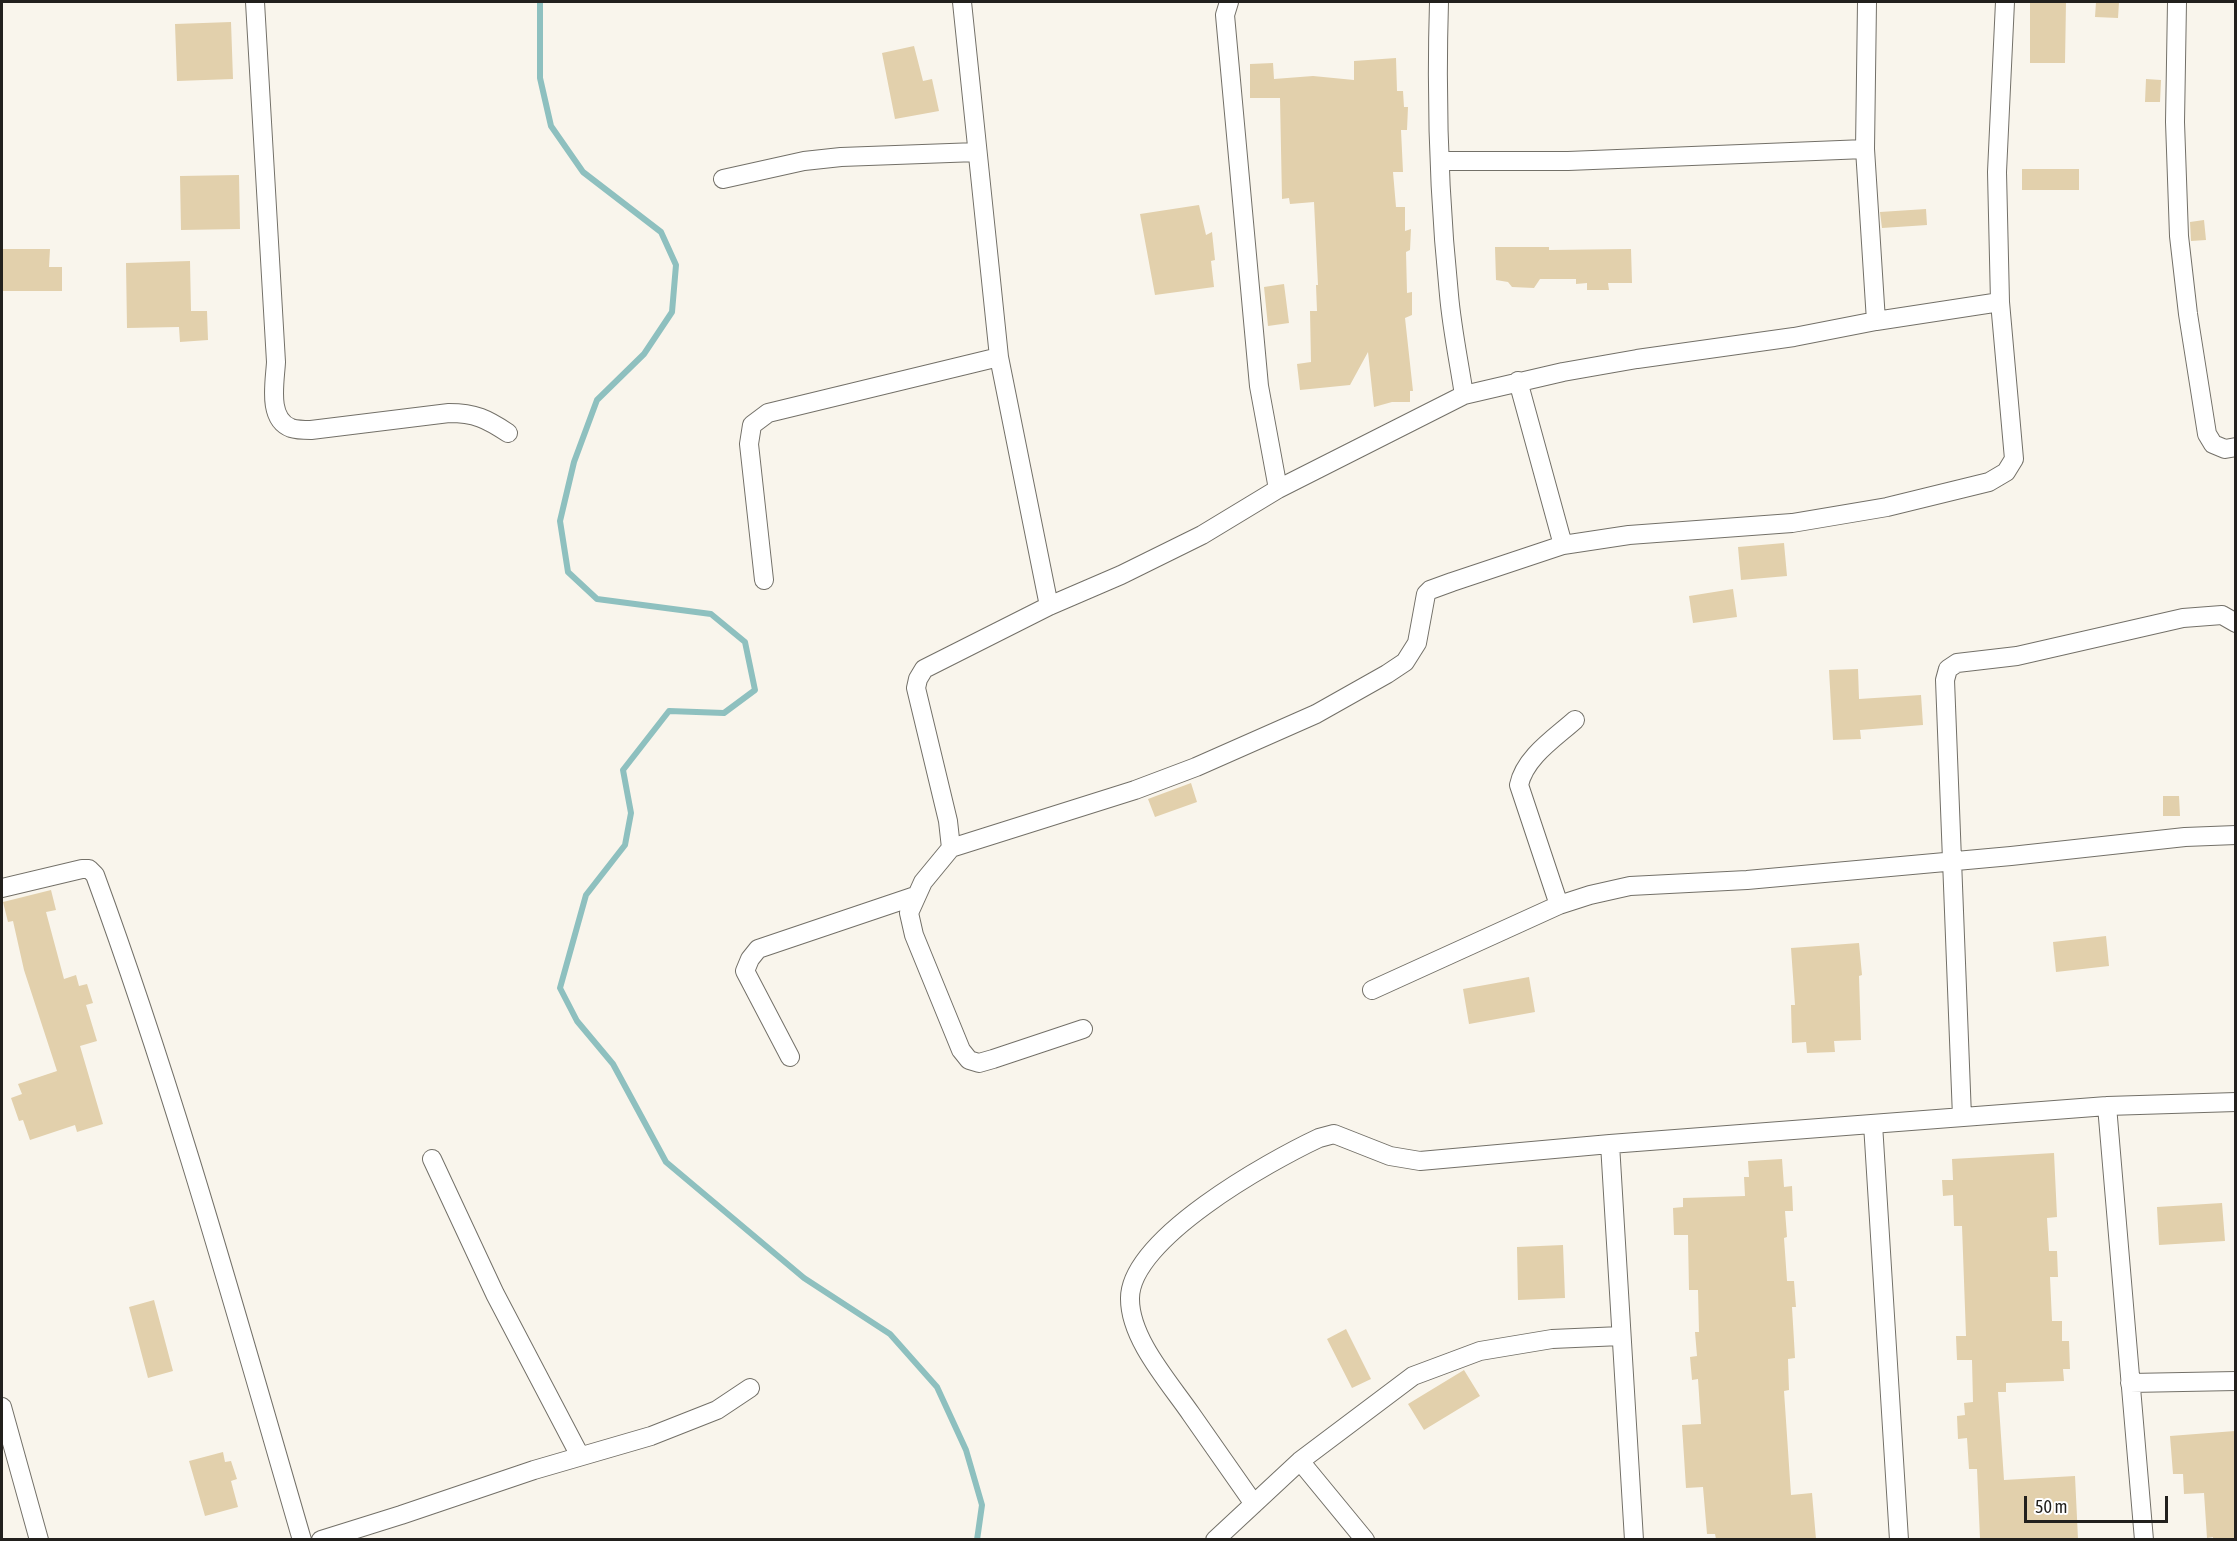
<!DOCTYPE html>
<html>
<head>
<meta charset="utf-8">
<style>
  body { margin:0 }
  #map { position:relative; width:2237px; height:1541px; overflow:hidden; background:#f9f5ec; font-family:"Asap Condensed",sans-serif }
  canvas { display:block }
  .frame { position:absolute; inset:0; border:3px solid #22201d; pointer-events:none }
  .scale { position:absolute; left:2024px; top:1496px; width:144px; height:27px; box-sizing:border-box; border:3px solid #22201d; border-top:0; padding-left:8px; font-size:18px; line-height:21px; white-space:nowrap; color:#22201d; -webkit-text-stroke:4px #fff; paint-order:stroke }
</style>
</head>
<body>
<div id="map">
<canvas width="2237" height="1541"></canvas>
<div class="frame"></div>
<div class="scale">50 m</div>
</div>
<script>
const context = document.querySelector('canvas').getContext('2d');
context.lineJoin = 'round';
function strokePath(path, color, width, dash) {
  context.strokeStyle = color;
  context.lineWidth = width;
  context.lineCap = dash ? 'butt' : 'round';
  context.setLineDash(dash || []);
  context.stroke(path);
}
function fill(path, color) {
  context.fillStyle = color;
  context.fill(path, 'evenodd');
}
strokePath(new Path2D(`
  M540,2V78L551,126L583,172L661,232L676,265L672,312L644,354L597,400L574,462L560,521L568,572L597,599L711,614L745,642L755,690L724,713L669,711L623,770L631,813L625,845L586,895L560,988L577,1021L613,1064L666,1162L804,1278L890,1334L937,1387L966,1450L982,1505L977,1540`), '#8ec0bf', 6);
fill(new Path2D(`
  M2030,2H2066L2065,63H2030Z
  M2096,2H2119L2118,18L2095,17Z
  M231,22L233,79L177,81L175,24Z
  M914,46L923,81L932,79L939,111L895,119L882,53Z
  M1396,58L1397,91H1403L1404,107H1408L1407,130H1401L1403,172H1393L1396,207H1405V231L1411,229L1410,250L1406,252L1407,293L1412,292V315L1405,318L1413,391H1410V402H1392L1374,407L1368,352L1350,385L1300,390L1297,364L1311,362L1310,311H1317L1316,285H1318L1314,202L1290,204L1289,198L1282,199L1280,98H1250V64L1273,63L1274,79L1313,76L1354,80V61Z
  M2146,79L2161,80L2160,102H2145Z
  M2022,169H2079V190H2022Z
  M239,175L240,229L181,230L180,176Z
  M1199,205L1206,235L1212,232L1215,260L1211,261L1214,287L1155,295L1140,214Z
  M1926,209L1927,225L1882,228L1880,212Z
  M2204,220L2206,240L2191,241L2190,222Z
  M1495,247H1549V250L1631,249L1632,283H1608L1609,290H1587V283L1576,284V279H1540L1534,288L1512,287L1508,282L1496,280Z
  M2,249H50L49,267H62V291H2Z
  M190,261L191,311H207L208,340L180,342L179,327L127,328L126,263Z
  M1284,284L1289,323L1268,326L1264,287Z
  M1784,543L1787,576L1741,580L1738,547Z
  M1733,589L1737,617L1693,623L1689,596Z
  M1858,669L1859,699L1921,695L1923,725L1860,730L1861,739L1833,740L1829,670Z
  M1191,783L1197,802L1155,817L1148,799Z
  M2163,796H2179L2180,816H2163Z
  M51,890L56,910L46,912L64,979L76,975L79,986L87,984L93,1003L86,1005L97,1041L80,1046L103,1124L77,1132L75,1125L30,1140L23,1120L19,1121L11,1098L22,1094L18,1084L57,1071L24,970L13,921L8,922L3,902Z
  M2106,936L2109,966L2056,972L2053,942Z
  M1859,943L1862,975L1859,976L1861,1040L1834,1041L1835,1052L1807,1053L1806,1042L1792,1043L1791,1005H1795L1791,948Z
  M1529,977L1535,1012L1469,1024L1463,989Z
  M2054,1153L2057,1217L2047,1218L2049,1251H2057L2058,1277H2050L2052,1321H2062V1341H2069L2070,1369H2063L2064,1381L2006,1383V1392H1998L2004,1480L2075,1476L2078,1539H1980L1977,1469H1969L1967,1438L1958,1439L1957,1416L1965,1415L1964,1403L1973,1402L1972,1360H1957L1956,1336H1966L1962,1226H1954L1953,1195L1943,1196L1942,1180H1953L1952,1159Z
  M1782,1159L1784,1187L1792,1186L1793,1211H1785L1787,1237L1784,1238L1787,1281H1794L1796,1307H1792L1795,1358L1788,1359L1789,1390L1784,1391L1791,1495L1812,1493L1816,1539H1716L1715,1534H1707L1703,1487L1686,1488L1682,1425L1701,1424L1698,1379L1692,1380L1690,1357L1697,1356L1695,1332H1699L1698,1290H1689L1688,1235H1674L1673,1208L1683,1207V1198L1745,1196L1744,1177H1749L1748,1161Z
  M2222,1203L2225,1241L2159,1245L2157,1207Z
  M1563,1245L1565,1298L1518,1300L1517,1247Z
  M154,1300L173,1371L148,1378L129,1307Z
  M1346,1329L1371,1379L1352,1388L1327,1339Z
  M1464,1370L1480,1396L1424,1430L1408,1404Z
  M2235,1431V1539H2213V1537L2207,1538L2204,1493L2184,1494L2183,1474H2173L2170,1436Z
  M223,1452L225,1462L231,1461L237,1479L231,1481L238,1507L205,1516L189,1461Z`), '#e2d0ac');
const minor = new Path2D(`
  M255,2L276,362C275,382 267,419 291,428C297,430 305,430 311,430L449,413C475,413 487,419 508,433
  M962,2L999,357L1049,606
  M1229,2L1225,15L1259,386L1278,489
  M1439,2C1436,99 1439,198 1449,295C1452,329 1459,362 1464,395
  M1867,2L1865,149L1876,321
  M2177,2L2175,122L2179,236L2188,314L2207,434L2213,444L2225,449L2236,447
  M1441,161H1568L1865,149
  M723,179L804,161L841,157L977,152
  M1518,381L1563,545
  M764,580L749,444L752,425L768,413L999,357
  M951,848L948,821L916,688L918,679L924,669L1049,606L1121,575L1202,535L1278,489L1464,395L1563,372L1637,359L1794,337L1876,321L2000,302
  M2,888L82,869H89L95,875C175,1093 237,1317 302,1540
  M1559,905L1519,785C1525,757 1555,738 1575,720
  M1372,990L1559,905L1590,895L1630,886L1747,880L2011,856L2185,837L2236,835
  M1083,1029L993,1059L979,1063L969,1060L961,1050L914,935L909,913L923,882L951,848L1135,790L1196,767L1316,714L1387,674L1405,662L1417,643L1426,594L1430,590L1452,582L1563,545L1629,535L1792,523L1887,507L1989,482L2006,472L2014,459L2000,302L1997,172L2005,2
  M790,1057L745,971L750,959L758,949L915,896
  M2107,1106L2144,1540
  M1962,1117L1945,680L1948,669L1957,663L2017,656L2183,618L2222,615L2236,623
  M1873,1124L1899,1540
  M1610,1144L1634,1540
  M432,1159L495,1294L580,1456
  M2130,1383L2236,1381
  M2,1407L39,1540
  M1300,1461L1365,1540
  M1254,1504C1233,1474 1212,1444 1191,1414C1169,1382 1130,1339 1130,1299C1129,1239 1270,1161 1319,1138L1334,1134L1390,1156L1420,1161L1610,1144L2107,1106L2236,1102
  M321,1540L401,1515L534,1470L651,1436L717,1410L750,1388
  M1215,1540L1300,1461L1413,1376L1480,1351L1552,1339L1621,1336`);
strokePath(minor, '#737068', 20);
strokePath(minor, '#fff', 18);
</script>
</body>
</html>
